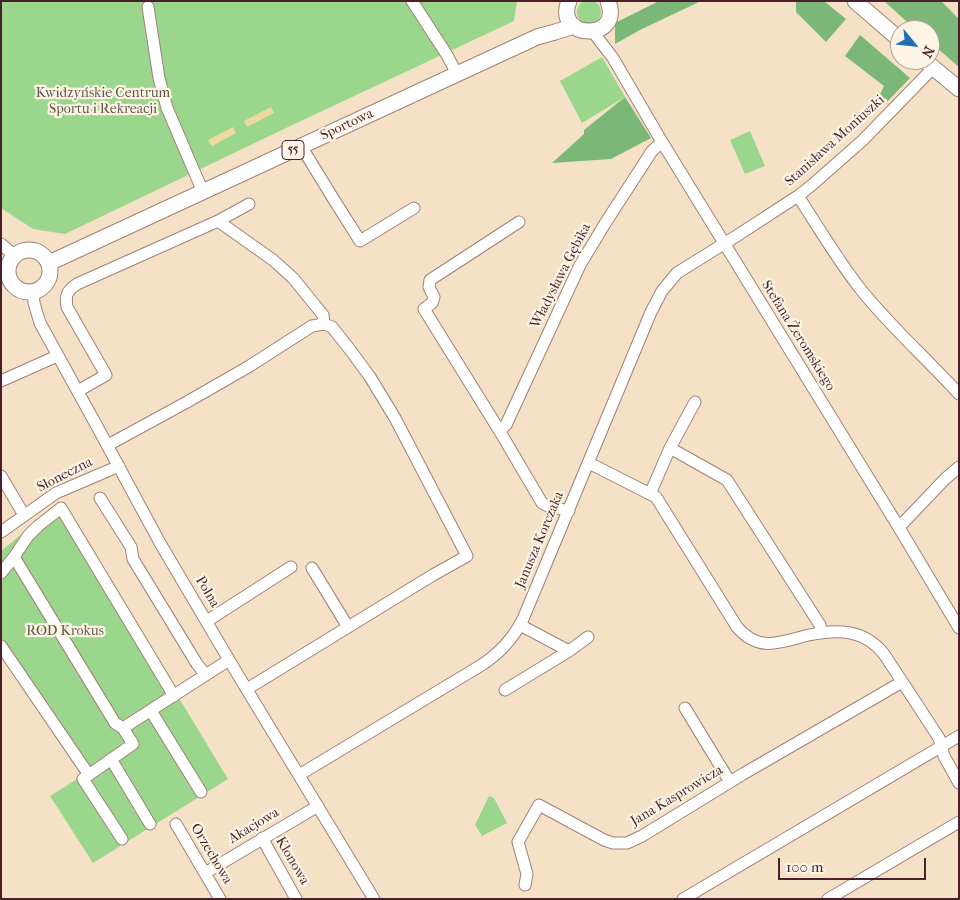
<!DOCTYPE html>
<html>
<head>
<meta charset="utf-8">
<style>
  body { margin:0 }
  #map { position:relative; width:960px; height:900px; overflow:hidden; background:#f5e2c6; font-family:"IM FELL French Canon",serif }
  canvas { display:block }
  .frame { position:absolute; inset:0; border:2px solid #4a1f2b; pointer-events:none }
  .north { position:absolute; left:890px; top:20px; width:50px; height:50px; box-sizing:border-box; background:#fcf5e5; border:1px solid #b59f9b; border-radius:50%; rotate:118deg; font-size:14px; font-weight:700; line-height:20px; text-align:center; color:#4a1f2b }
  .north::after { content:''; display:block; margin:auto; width:18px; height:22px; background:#1f6fb2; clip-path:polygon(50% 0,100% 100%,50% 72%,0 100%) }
  .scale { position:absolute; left:778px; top:858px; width:148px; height:22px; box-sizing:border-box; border:2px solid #4a1f2b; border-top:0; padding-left:6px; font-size:15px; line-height:18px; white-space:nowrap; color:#4a1f2b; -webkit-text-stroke:4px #fcf5e5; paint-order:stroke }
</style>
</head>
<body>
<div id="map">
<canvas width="960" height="900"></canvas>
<div class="frame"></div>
<div class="north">N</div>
<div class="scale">100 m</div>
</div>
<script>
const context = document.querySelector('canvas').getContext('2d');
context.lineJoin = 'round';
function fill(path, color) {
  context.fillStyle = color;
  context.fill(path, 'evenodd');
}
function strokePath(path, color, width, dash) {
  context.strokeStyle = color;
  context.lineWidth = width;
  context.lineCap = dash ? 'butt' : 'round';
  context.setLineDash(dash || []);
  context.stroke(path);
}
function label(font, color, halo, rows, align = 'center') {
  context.font = font + ' "IM FELL French Canon",serif';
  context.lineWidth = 4.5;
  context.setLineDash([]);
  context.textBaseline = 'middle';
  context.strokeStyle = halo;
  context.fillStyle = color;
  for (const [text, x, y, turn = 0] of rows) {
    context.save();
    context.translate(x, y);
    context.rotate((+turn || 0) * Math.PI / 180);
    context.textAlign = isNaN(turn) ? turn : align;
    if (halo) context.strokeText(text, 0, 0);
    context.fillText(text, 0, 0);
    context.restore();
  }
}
fill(new Path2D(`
  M577 12a12 12 0 1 1 24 0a12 12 0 1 1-24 0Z
  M1,1H517L514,21L286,128L65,234L33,229L1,208Z
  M602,57L625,97L582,123L560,81Z
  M750,131L765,166L745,174L730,140Z
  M62,505L228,779L93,863L50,796L85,774L1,649V551L27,530Z
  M489,796L494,798L507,823L482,836L475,825Z`), '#9ad78c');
fill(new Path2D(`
  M659,1H701L640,30L615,44V23Z
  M796,1H824L846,19L826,42L796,12Z
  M884,1H941L959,19V67L930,42V30H916Z
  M860,35L910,78L884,105L877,100L884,86L845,56Z
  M625,97L651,138L611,159L552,163L584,134V130Z`), '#7bb878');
fill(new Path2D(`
  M271,107L274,113L247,127L244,121Z
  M233,127L236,133L212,146L208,140Z`), '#eeda9e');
const minor = new Path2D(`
  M412,1L447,55L457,74
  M148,7L159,78L167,108L203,192
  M593,32L613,58L662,142L898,526L959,628
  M301,146L331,195L360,241L414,208
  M798,196C819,228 838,261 862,291C892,328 927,359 959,394
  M218,221L273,260L293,278L323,315L324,324L332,327L351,351L370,377L395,418L467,556L433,575L247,689
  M1,244L15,256
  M33,292L34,303L40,323L99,430L160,543L238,675L374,899
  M1,381L57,356
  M78,391L106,375L67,307C65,295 67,291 77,284L218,221L249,204
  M499,430L424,309L432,303L434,297L429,287L430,280L519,222
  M108,445L187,402L248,367L312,326L324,324
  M670,448L727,480L820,625L822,633
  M589,463L656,497L737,627C760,654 782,641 809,635C838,629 864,629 884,654L939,738L944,756L959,783
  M1,476L24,515
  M650,494L670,448L695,402
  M100,498L131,547L133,559L197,664L206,675
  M569,511L548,506L542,503L499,430L506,425L511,414L580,265L606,222L652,151L662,142
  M898,526L903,523L945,479L959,467
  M1,532L56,493L119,466
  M14,557L28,536L38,526L61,508L174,696
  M312,568L348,627
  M1,573L14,557L115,723L123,728
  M207,621L291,567
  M520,625L569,651
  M1,646L89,775
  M505,690L569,651L588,637
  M685,708L730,782
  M151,711L201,792
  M111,759L150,824
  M299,775L480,666C499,654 513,639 523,619L651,312L662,291L677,273L738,235L798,196L812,185L863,140L933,68
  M176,824L220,899
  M262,838L296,899
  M122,839L83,779L133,744L123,728L229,660
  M205,873L318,806
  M525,885L527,874L518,842L539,805L604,840L613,843H627L642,836L743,774L902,682
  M683,899L959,736
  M828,899L959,822`);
const major = new Path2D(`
  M569,1C553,40 624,42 608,1
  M855,1L900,40
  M924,60L959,89
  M8 271a21 21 0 1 1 42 0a21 21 0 1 1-42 0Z
  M49,263L537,37L555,32L574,26`);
strokePath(minor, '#a08078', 13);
strokePath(major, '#a08078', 17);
strokePath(minor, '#fff', 11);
strokePath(major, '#fff', 15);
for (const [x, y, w] of [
  [293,150,22]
]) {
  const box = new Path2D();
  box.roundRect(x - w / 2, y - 9.5, w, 19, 4);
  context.fillStyle = '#fcf5e5';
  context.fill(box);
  strokePath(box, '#4a1f2b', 1);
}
label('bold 12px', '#4a1f2b', null, [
  ["55",293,150]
]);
label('14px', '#625648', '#fcf5e5', [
  ["Kwidzyńskie Centrum",103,94],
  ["Sportu i Rekreacji",103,110],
  ["ROD Krokus",65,632]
]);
label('14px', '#4a1f2b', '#fcf5e5', [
  ["Sportowa",347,125,-25],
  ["Stanisława Moniuszki",835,141,-42],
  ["Władysława Gębika",561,276,-63],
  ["Stefana Żeromskiego",798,336,58],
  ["Słoneczna",65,475,-27],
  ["Janusza Korczaka",540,540,-67],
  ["Polna",207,592,59],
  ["Jana Kasprowicza",677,796,-31],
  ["Akacjowa",254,826,-31],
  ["Orzechowa",211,854,59],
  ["Klonowa",292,861,60]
]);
</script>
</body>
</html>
